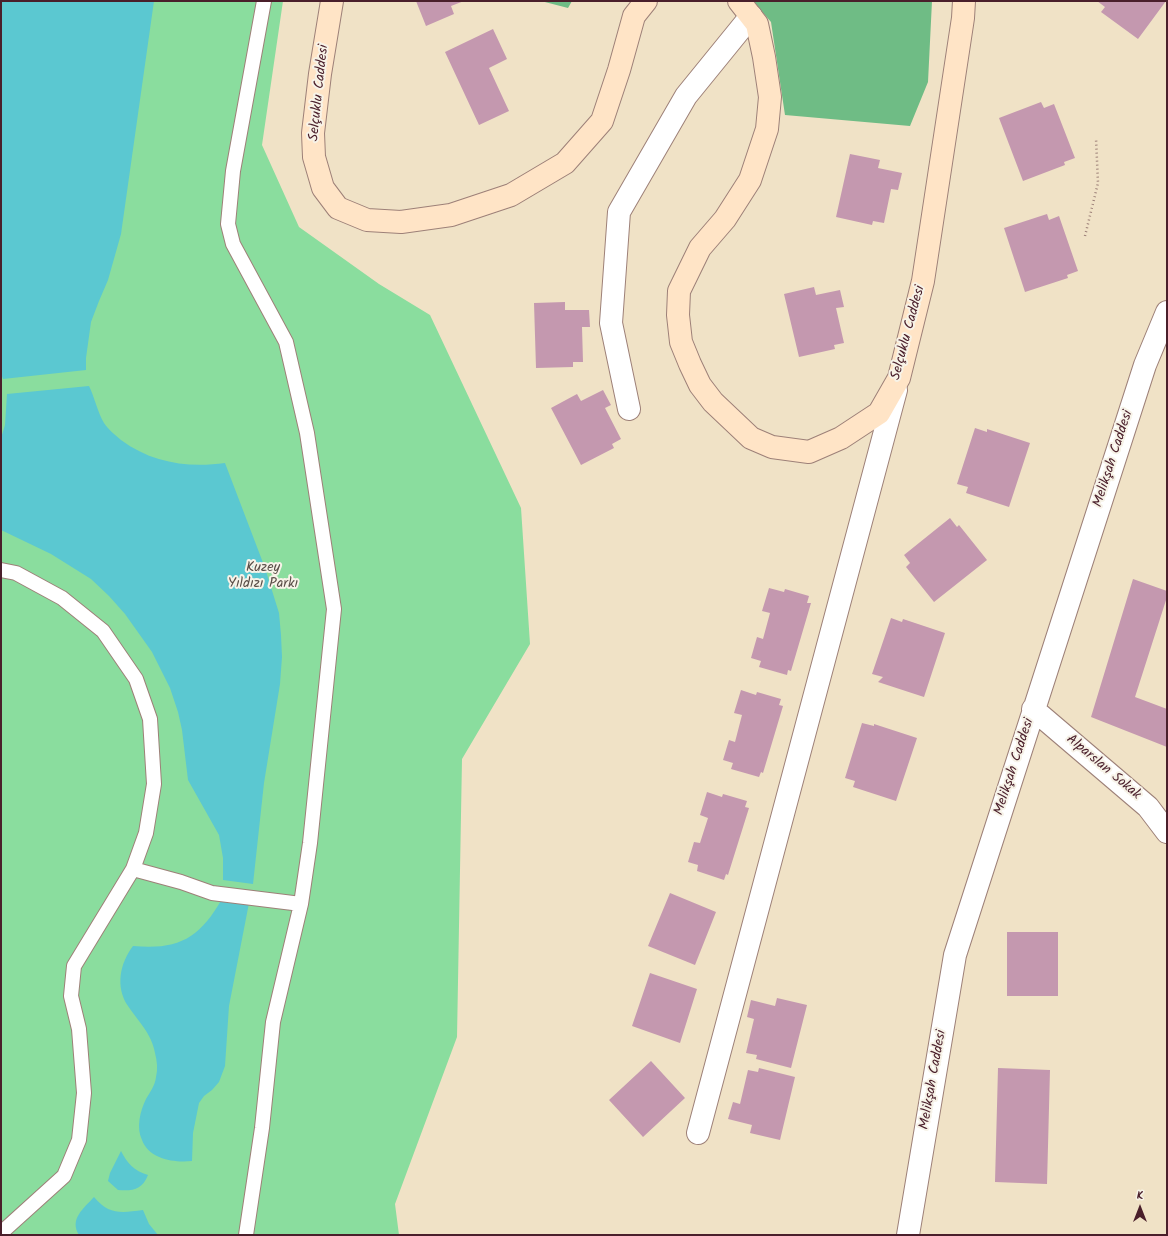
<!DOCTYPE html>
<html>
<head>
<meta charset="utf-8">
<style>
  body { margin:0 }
  #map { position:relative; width:1168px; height:1236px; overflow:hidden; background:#f0e2c6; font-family:Kalam,sans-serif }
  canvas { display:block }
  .frame { position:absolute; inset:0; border:2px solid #4a1f2b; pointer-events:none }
  .north { position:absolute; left:1120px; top:1188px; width:40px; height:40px; -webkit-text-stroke:3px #f7f3e8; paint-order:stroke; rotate:0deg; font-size:11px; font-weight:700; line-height:16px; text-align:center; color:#4a1f2b }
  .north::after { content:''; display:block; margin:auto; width:14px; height:18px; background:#4a1f2b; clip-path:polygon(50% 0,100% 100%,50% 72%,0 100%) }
</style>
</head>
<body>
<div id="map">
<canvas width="1168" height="1236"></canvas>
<div class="frame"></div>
<div class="north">K</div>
</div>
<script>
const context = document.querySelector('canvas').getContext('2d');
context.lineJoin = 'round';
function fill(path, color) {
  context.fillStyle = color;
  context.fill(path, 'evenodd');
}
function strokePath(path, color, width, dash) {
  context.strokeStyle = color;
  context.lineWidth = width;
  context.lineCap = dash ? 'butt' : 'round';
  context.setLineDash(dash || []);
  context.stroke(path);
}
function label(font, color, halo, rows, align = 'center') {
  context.font = font + ' Kalam,sans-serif';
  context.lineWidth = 4;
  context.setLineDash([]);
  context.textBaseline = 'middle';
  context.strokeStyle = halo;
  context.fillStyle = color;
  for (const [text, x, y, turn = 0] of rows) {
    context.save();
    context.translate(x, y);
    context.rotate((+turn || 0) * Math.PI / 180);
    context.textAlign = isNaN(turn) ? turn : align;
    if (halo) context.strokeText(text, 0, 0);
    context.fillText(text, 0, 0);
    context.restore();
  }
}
fill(new Path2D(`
  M1,1H283L262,145L299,227L379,284L430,315L521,508L530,644L462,759L457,1037L395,1204L399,1235H1Z`), '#8add9e');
fill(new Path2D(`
  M541,1H572L568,8Z
  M753,1H932L928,82L910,126L785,115L771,22Z`), '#6fbc85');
fill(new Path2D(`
  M1,1H154L121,234L108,280L99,301L91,322L86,358V370L3,379L1,374Z
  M89,386C94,396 98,413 104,423C108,429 115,435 121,440C152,463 188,468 225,463L265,568L279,613L281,635L282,657L280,684L264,783L253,884L223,880V858L219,835L188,780L182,730L178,712L170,688L152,652L125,614L109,596L91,579L51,554L1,530V438L5,425L7,394Z
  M222,899L249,903L229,1006L225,1066L219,1082L212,1090L204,1096L199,1103L193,1133L192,1161C174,1163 149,1159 142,1140C136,1128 140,1111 146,1099C150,1092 155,1086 156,1077C158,1069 157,1061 155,1053C152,1034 138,1021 128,1006C115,987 120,963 133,946C178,950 199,939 222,899Z
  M121,1151C127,1163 134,1171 148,1175C142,1190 133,1191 118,1190L108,1181L110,1173Z
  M94,1197C109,1215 121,1213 143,1210L149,1224L158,1235H79C69,1219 84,1208 94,1197Z`), '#5bc8d1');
fill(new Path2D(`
  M416,1H464L451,6L454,14L426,26Z
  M1097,1H1166L1138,39L1101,12L1105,7Z
  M493,29L507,59L489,68L509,111L479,125L445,52Z
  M1041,102L1044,108L1054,104L1075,158L1064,162L1065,165L1023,181L999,118Z
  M850,154L880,160L878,168L902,173L898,190L891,189L884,223L873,221L872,225L836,217Z
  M1047,214L1049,220L1059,216L1078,271L1067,275L1068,278L1025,292L1004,228Z
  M814,287L816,295L840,290L844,307L836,308L844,343L834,345L835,349L799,357L784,294Z
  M565,302V310H589L590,327H582L583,362H573V367L536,368L534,303Z
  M603,390L611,405L605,408L621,439L612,444L614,448L581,465L551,408L577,394L581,401Z
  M975,428L987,432V429L1030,443L1009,507L966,493L968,487L957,484Z
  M950,518L957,527L959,525L987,560L934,602L906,567L910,563L904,555Z
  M1133,579L1167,591V597L1135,697L1167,709V747L1091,717Z
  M769,588L784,592L785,589L809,596L807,603H811L791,671L788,670L787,675L759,667L761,661L751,658L757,637L763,639L770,613L762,611Z
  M891,618L902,622L903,619L945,633L924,697L878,682L883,677L872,674Z
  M741,690L756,695L757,692L781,699L779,705L783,706L763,773L761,772L759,777L731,769L733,763L723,760L729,740L735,742L742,715L734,713Z
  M862,723L874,726V724L917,738L896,801L853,787L855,781L845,778Z
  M707,792L722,797L723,794L747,801L745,807L749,808L728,875L726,874L724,880L697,871L698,865L688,862L694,842L700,843L708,818L700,815Z
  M670,893L716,912L695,965L648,946Z
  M1007,932H1058V996H1007Z
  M650,973L697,989L680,1043L632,1026Z
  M777,998L807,1005L791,1068L756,1059L757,1055L746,1053L754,1019L747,1017L751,1000L775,1006Z
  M651,1061L685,1098L643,1137L609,1100Z
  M759,1068L795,1077L780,1140L750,1133L752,1125L728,1119L733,1102L740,1104L748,1070L758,1072Z
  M998,1068L1050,1070L1047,1184L995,1182Z`), '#c498af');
const lane = new Path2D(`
  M1,570L16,573L62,598L103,631L136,679L150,719L154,784L146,833L133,869L74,966L71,996L79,1029L84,1093L79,1140L64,1176L1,1233
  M133,869L181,882L212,893L301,904
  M246,1235L262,1128L273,1022L301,904L310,843L334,609L307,433L286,342L233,244L228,224L233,171L264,1`);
const street = new Path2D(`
  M629,409L611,323L619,212L686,96L751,16
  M1033,709L1148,807L1167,832
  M698,1133L896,390
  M908,1235L955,955L1145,365L1167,312`);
const secondary = new Path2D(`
  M332,1L320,74L313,133L314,157L323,188L338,208L367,220L401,222L451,215L511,195L565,163L602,121L619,70L634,16L646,1
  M739,1L757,24L764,57L770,97L767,129L750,180L725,219L700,248L679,291L678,315L681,342L690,364L700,385L713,402L751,438L772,447L809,452L841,438L879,413L899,378L923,281L963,18L964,1`);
strokePath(lane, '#9d8078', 16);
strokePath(street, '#9d8078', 24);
strokePath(secondary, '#9d8078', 24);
strokePath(new Path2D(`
  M1085,236L1098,183L1096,138`), '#9d8078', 2.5, [1, 3]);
strokePath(lane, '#fff', 14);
strokePath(street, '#fff', 22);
strokePath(secondary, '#ffe4c6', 22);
label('14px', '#4a1f2b', '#f7f3e8', [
  ["Selçuklu Caddesi",320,93,-84],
  ["Selçuklu Caddesi",909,333,-75],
  ["Melikşah Caddesi",1114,459,-72],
  ["Melikşah Caddesi",1015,767,-72],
  ["Alparslan Sokak",1103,768,40],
  ["Melikşah Caddesi",934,1080,-80]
]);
label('14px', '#5a4e48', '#f7f3e8', [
  ["Kuzey",263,569],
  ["Yıldızı Parkı",263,585]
]);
</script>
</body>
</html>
